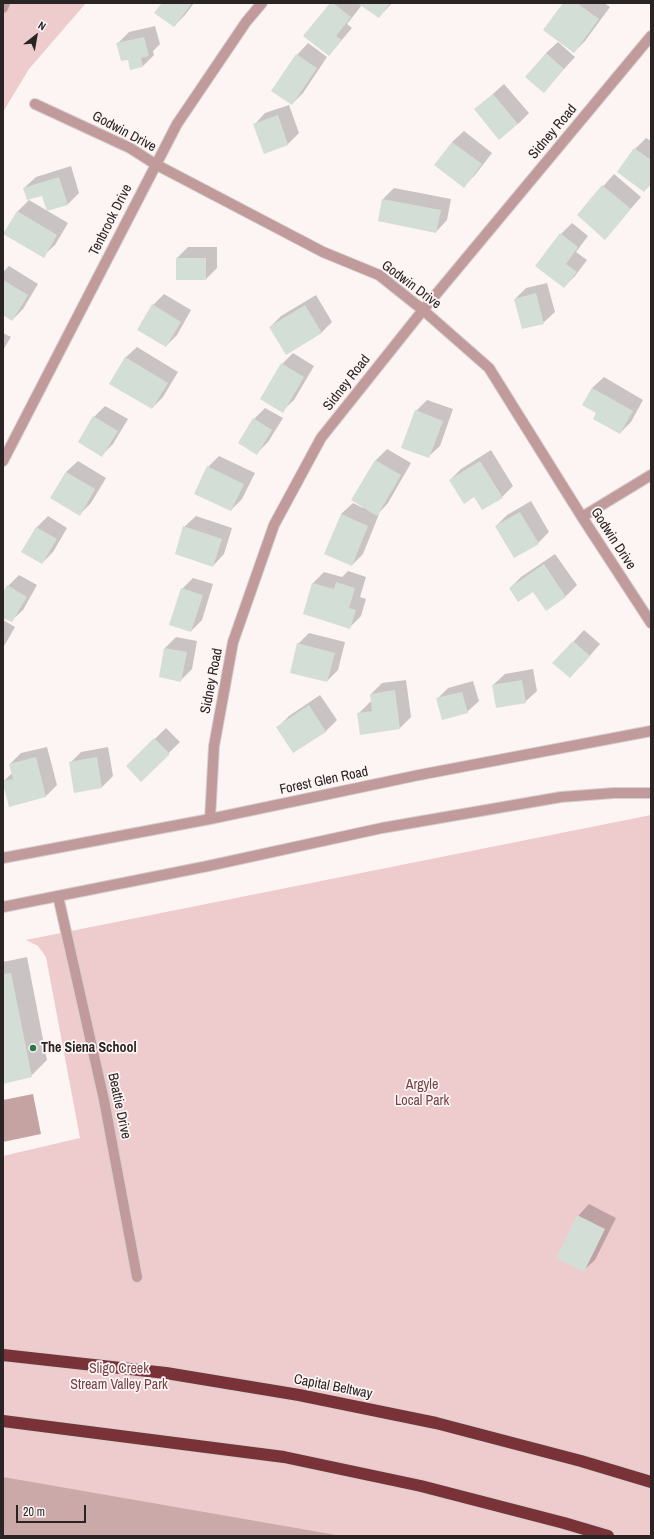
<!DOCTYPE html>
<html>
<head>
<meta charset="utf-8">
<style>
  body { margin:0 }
  #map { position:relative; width:654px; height:1539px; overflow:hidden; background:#fdf4f4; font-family:"Archivo Narrow",sans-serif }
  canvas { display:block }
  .frame { position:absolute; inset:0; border:4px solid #2a2424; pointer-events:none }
  .north { position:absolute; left:16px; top:16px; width:40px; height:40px; -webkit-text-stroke:3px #fdf4f4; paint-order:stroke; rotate:31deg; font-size:11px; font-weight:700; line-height:16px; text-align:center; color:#2a2424 }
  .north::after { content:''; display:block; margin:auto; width:14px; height:18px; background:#2a2424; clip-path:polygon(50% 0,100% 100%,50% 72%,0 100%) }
  .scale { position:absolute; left:16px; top:1505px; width:70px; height:18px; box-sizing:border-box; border:2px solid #2a2424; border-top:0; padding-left:5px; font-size:12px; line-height:14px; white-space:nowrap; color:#2a2424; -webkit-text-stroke:3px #fdf4f4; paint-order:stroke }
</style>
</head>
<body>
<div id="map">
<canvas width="654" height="1539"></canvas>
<div class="frame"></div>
<div class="north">N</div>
<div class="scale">20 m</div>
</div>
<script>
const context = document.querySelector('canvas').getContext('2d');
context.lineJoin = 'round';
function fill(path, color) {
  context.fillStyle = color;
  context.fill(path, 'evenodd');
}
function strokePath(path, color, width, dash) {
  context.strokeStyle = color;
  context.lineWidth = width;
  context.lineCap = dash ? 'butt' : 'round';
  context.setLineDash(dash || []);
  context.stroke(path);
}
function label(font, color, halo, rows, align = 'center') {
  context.font = font + ' "Archivo Narrow",sans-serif';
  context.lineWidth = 3.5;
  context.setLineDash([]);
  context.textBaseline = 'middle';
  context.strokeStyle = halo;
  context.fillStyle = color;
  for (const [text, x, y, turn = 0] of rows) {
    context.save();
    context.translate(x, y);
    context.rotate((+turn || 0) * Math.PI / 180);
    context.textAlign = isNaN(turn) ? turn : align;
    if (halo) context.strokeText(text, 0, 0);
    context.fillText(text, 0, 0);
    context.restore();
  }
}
fill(new Path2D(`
  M3,3H86L29,69L3,112Z
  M651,815V1536H3V1156L80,1138L46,957L38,946L26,940Z`), '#eecbcc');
fill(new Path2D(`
  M3,1477L342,1536H3Z`), '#cca9a9');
fill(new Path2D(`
  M33,1094L41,1134L3,1142V1100Z`), '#c6a3a3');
fill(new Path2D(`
  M163,3H194L185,15L174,26Z
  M331,3H392L379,17L362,5L347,24L352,28L329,55Z
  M564,3H604L610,7L585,41L574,52Z
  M155,26L160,44L153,51L154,55L143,66L128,58L117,44L129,32Z
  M558,42L575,57L544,91L546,53Z
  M308,43L327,57L303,93L292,104L297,55Z
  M504,84L529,113L518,124L475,110Z
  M289,105L299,133L288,144L264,153L254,125L265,113Z
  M464,131L492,153L475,175L464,186L452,142Z
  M646,138L651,141V184L644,191L618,172L635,149Z
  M71,166L79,193L68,204L24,188L36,177Z
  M614,174L641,197L605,238L578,215Z
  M394,188L451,199L447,220L436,232L379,221L383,199Z
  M29,200L68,223L55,245L43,256L5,233L18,211Z
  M572,223L588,236L576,252L587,260L575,276L564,287L561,234Z
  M188,247H217V268L206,279L177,258Z
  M9,266L38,284L23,309L12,320L3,314V272Z
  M547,283L555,312L543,323L515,299L526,288Z
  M164,294L191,310L177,335L166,346L153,305Z
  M316,295L332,322L321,333L270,327L281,316Z
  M3,333L11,337L3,350Z
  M137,347L178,372L163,397L152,408L125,358Z
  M293,353L314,366L294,400L282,411V364Z
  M604,377L643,400L631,422L620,433L598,413L583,405L592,388Z
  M427,400L453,409L440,446L428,457L416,411Z
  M105,406L128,419L113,444L102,455L94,417Z
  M265,408L283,418L268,442L257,453L254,419Z
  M387,449L411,463L388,503L378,514H379L363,554L352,565L341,514L353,503L363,508L376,460Z
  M491,450L513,486L502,497L475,496L450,480L461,469Z
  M219,456L255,473L242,499L231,510L208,467Z
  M78,461L106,478L91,503L80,514L51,497L66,472Z
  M531,501L549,532L538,543L496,526L507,515Z
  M48,516L67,528L53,552L42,563L23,551L37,527Z
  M196,516L232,528L224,554L213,566L184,527Z
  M555,554L577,585L566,596L546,609L533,591L510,588L521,577Z
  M348,571L366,577L360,597L366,599L361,616L350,627L304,614L313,583L324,572L342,577Z
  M19,575L37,585L23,610L11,621L3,616V594L8,586Z
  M193,578L213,584L202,620L191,631L182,589Z
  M3,620L15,627L3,648Z
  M584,630L600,644L581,666L554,663Z
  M309,633L345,642L338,670L327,681L298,644Z
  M176,637L197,641L192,669L181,680L165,648Z
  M533,669L537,691L525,702L493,685L505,674Z
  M406,680L411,717L400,728L361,734L359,713L370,702H372L371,694L382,683Z
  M473,681L479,701L467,712L437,699L448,688Z
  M320,695L337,720L326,731L294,751L278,727L289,716Z
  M166,728L180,742L141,780L127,766Z
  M47,747L57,785L46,796L10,806L3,782L12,773L10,764L21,753Z
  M108,747L113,776L102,787L75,792L70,763L81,752Z
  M27,957L47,1060L31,1076L3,1083V962Z
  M589,1204L616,1218L595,1260L583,1271L578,1216Z`), '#0003');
fill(new Path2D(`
  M162,3H192L174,27L154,13Z
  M330,3H333L351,17L336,36L342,40L329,56L303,36Z
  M357,3H390L379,18Z
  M563,3H577L599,19L574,53L543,30Z
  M144,37L149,56L141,58L143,67L130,70L128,60L121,61L116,43Z
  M546,53L564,69L544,93L525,77Z
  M296,54L317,68L292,105L271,91Z
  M493,94L518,124L499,140L474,109Z
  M278,115L288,145L264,154L253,124Z
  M452,142L482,164L464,188L434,165Z
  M634,148L651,160V183L644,192L617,172Z
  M59,177L68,205L47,211L42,196L27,200L23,188Z
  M602,185L631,209L605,240L577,215Z
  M382,199L441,210L436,233L378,221Z
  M17,211L57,235L44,258L3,234Z
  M560,233L578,247L566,264L577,272L564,288L535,266Z
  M176,258H206V280H176Z
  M3,280L28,295L12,321L3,315Z
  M536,293L544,324L522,329L514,299Z
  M152,304L181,322L166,347L137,330Z
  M305,305L322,333L286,355L269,327Z
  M125,357L168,383L152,409L109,384Z
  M281,363L304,377L283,413L260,399Z
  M592,388L633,411L620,434L593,419L596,413L582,405Z
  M415,410L443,421L429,458L401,448Z
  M93,416L118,431L102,457L78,442Z
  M253,418L272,430L257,455L238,443Z
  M375,460L401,475L377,516L351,500Z
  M480,461L503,498L482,510L474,497L464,504L449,480Z
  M207,466L244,484L231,511L194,494Z
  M66,472L95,489L80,516L50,498Z
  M520,512L539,544L514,558L495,526Z
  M341,514L368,526L352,566L324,554Z
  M183,526L222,539L213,567L175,554Z
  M36,527L57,539L42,564L21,552Z
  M544,564L566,597L546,611L533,592L518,602L509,588Z
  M336,582L355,588L349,608L356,610L350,629L303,614L312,583L334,589Z
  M7,585L27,597L12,622L3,618V592Z
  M181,588L203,595L191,632L169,625Z
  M573,641L590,656L570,678L552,663Z
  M297,643L335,653L327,682L290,673Z
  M164,648L187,652L181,682L159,677Z
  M522,680L526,703L496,708L492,685Z
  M395,690L400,729L360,735L357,713L372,711L370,694Z
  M462,692L468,713L442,720L436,698Z
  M309,705L326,732L293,753L276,727Z
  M154,738L170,754L141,782L126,766Z
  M36,757L46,797L9,807L3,784V781L13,779L9,764Z
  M97,757L102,788L74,793L69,762Z
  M11,973L32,1077L3,1084V974Z
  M577,1215L605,1229L584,1272L556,1258Z`), '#d3ded6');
const minor = new Path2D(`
  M35,104L130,148L155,164L323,252L379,275L423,310L489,368L582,517L651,623
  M3,461L177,124L246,22L262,3
  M582,517L651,475
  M210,819L214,746L233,642L274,525L321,438L423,310L651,36
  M3,858L210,819L419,775L651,731
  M58,896L104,1100L137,1277`);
const tertiary = new Path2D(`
  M3,8L5,3
  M3,907L208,866L382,828L561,797L614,793H651`);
const motorway = new Path2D(`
  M3,1355L166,1373L299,1395L436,1423L581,1461L651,1482
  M3,1421L284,1457L421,1486L564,1523L608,1536`);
strokePath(minor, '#d7cfcf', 12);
strokePath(tertiary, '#d7cfcf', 12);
strokePath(motorway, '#d7cfcf', 14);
strokePath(minor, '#c19b9c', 10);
strokePath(tertiary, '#c19b9c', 10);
strokePath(motorway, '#7a3239', 12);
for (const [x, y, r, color] of [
  [33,1048,4,"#297747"]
]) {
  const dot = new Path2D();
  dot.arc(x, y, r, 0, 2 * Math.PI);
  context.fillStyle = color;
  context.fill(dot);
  strokePath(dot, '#fdf4f4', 1.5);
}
label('14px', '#2a2424', '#fdf4f4', [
  ["Godwin Drive",124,132,28],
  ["Sidney Road",553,132,-50],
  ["Tenbrook Drive",111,220,-63],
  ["Godwin Drive",411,285,37],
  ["Sidney Road",347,383,-52],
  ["Godwin Drive",613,539,57],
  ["Sidney Road",212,681,-79],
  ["Forest Glen Road",324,781,-12],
  ["Beattie Drive",119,1106,78],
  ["Capital Beltway",333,1387,11]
]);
label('bold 14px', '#2a2424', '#fdf4f4', [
  ["The Siena School",41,1048]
], 'left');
label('14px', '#754245', '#fdf4f4', [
  ["Argyle",422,1085],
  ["Local Park",422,1101],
  ["Sligo Creek",119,1369],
  ["Stream Valley Park",119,1385]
]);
</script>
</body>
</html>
